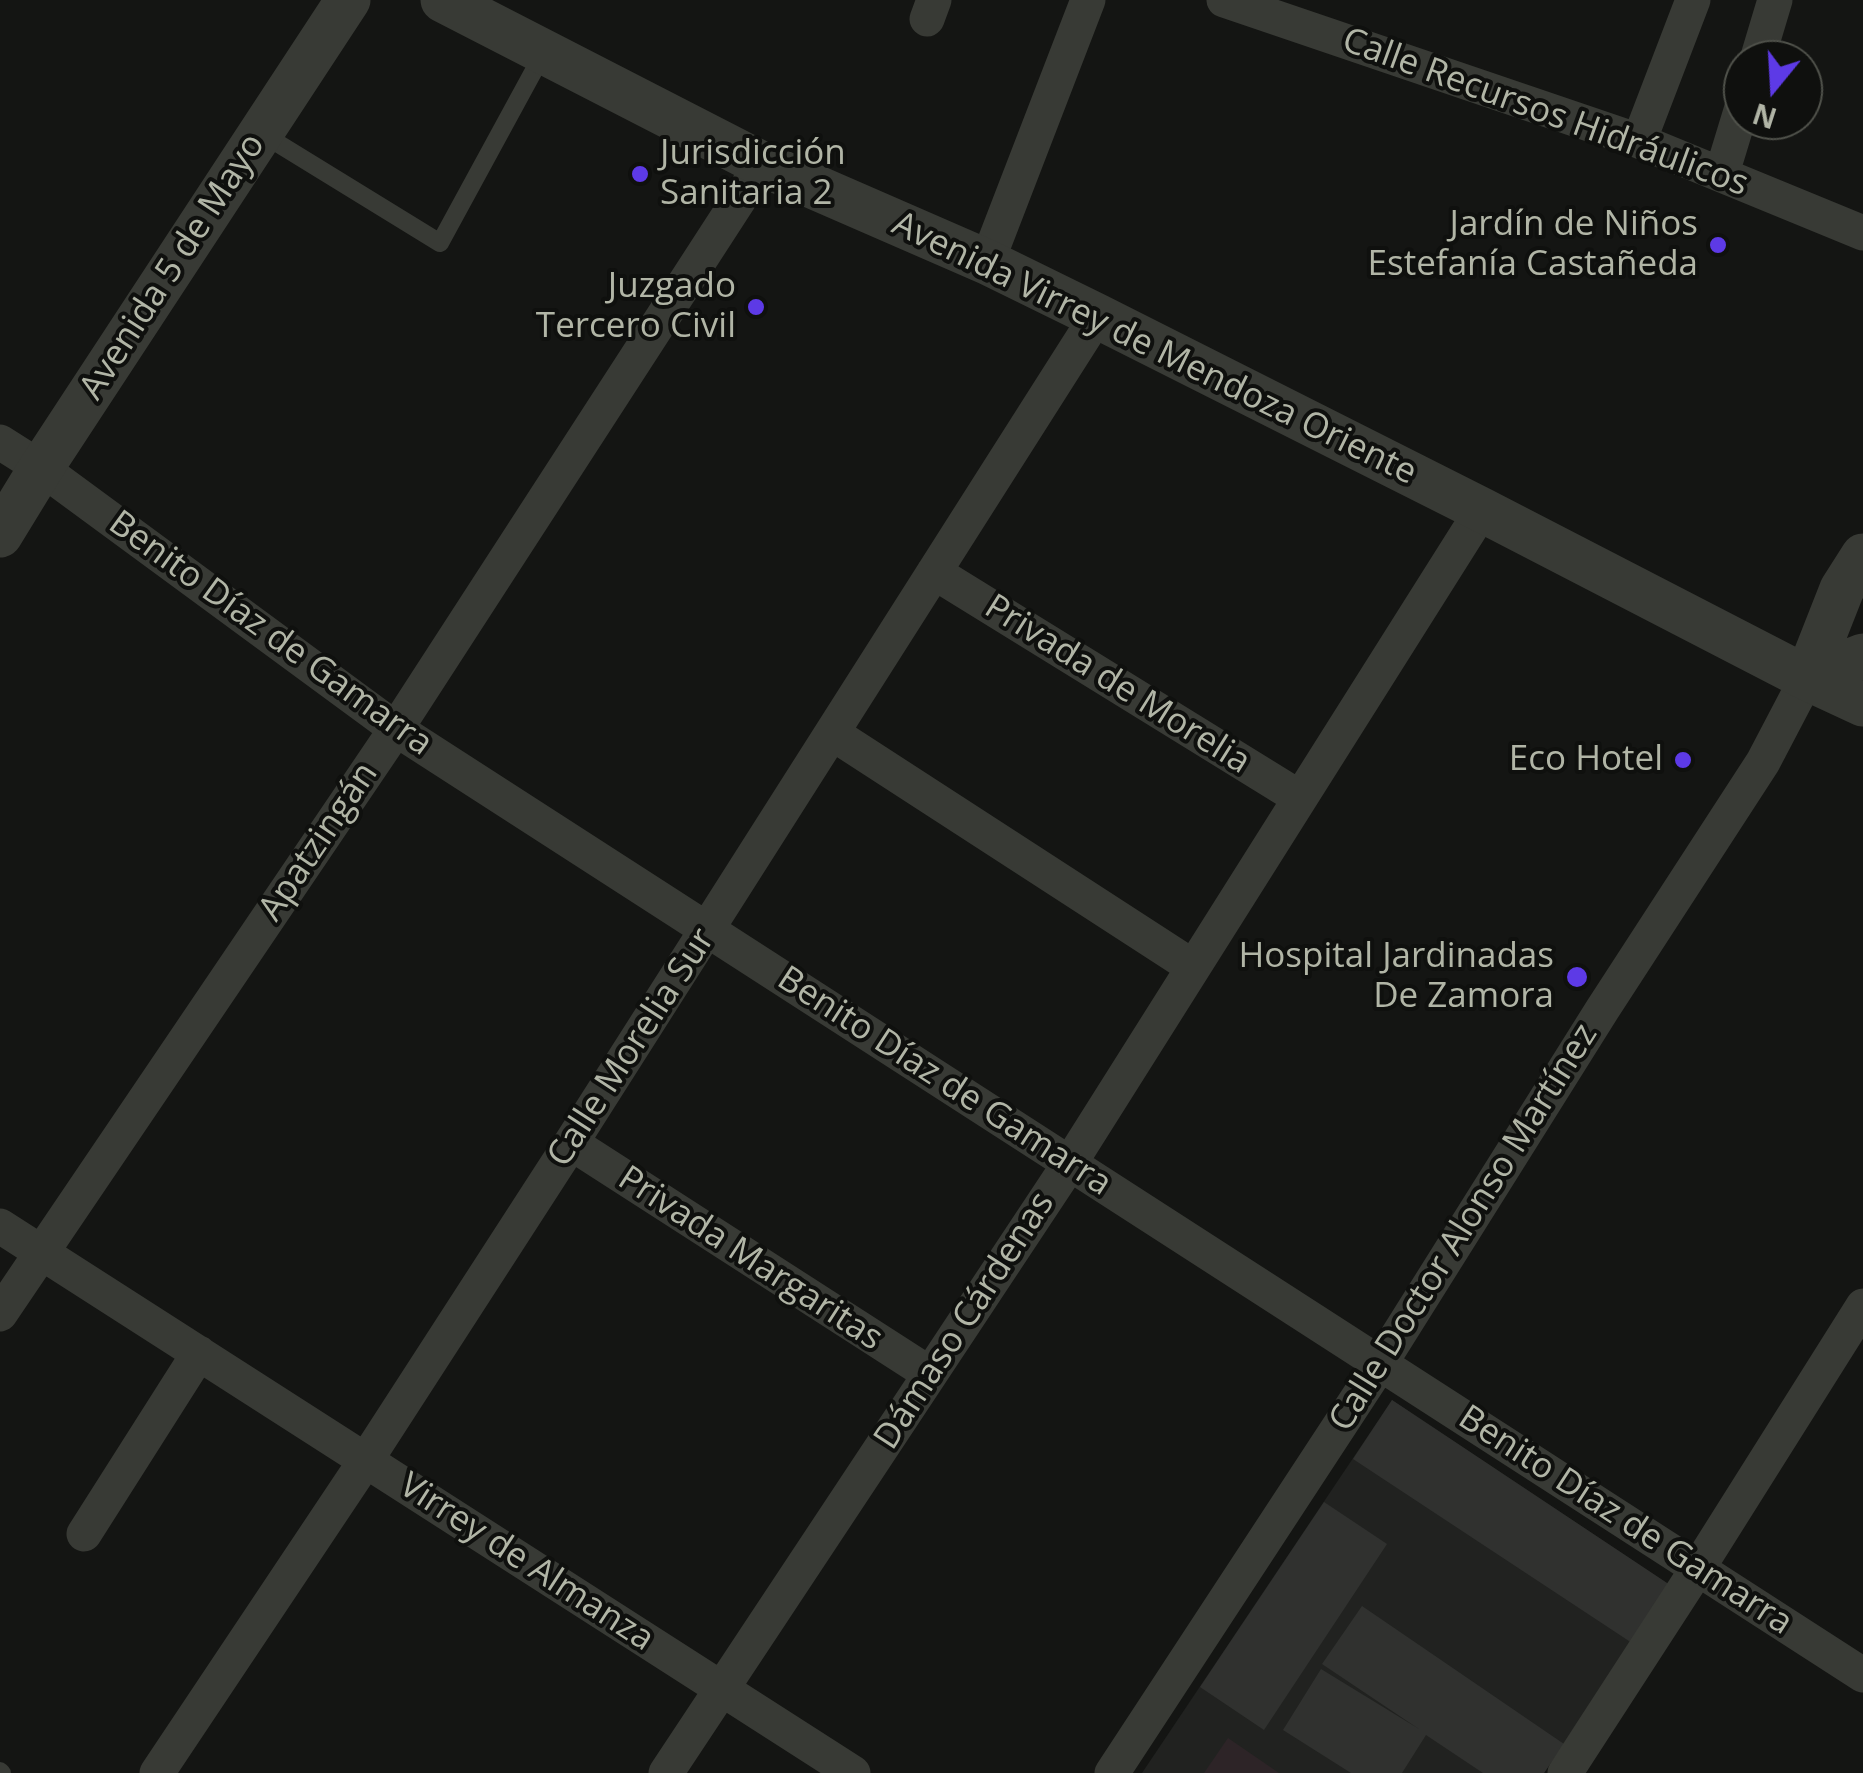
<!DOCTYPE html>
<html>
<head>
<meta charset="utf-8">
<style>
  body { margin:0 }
  #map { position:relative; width:1863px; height:1773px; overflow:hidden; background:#141513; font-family:"Open Sans",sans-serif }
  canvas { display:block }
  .north { position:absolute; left:1723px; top:40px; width:100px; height:100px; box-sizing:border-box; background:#0f100e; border:2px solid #50524b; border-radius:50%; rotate:198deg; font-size:28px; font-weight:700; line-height:40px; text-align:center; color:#b1b5a6 }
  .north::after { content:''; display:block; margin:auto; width:35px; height:45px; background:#5d3ae6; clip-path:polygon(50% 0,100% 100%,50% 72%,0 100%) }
</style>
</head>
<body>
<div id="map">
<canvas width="1863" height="1773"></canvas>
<div class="north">N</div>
</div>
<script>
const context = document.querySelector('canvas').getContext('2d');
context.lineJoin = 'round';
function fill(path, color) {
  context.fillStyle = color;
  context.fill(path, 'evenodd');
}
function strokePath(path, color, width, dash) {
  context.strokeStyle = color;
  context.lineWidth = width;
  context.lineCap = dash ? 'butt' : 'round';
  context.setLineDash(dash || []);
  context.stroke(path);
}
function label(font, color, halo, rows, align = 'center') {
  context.font = font + ' "Open Sans",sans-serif';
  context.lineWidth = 8;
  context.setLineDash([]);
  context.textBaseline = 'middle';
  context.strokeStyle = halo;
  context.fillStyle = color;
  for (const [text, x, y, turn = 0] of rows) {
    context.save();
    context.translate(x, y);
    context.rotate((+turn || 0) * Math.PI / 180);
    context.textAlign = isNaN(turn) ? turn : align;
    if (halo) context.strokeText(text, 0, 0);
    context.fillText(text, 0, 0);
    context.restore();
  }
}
fill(new Path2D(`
  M1392,1400L1670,1585L1544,1773H1142Z`), '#212220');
fill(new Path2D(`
  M1228,1738L1279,1773H1204Z`), '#2d2427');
fill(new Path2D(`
  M1392,1400L1670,1585L1632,1643L1353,1459Z
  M1324,1502L1387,1544L1264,1730L1200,1687Z
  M1362,1606L1564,1744L1544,1773H1483L1426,1735L1402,1773H1351L1283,1730L1321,1669L1419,1729L1322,1664Z`), '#30312f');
strokePath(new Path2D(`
  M261,133L440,243L544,52
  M0,1771L2,1773`), '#383a35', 18);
strokePath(new Path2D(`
  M1224,0L1639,141L1863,233
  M927,19L934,0
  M1757,60L1775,0
  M1639,141L1693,0
  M1722,173L1743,104
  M987,262L1088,0
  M0,442L41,468L396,729L1863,1675
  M934,572L1300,798
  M832,733L1193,967
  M571,1143L930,1374
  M0,1226L853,1773
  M0,1314L396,729L762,164
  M84,1534L199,1353
  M157,1773L366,1460L571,1143L1097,316
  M666,1773L1070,1163L1482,510
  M1112,1773L1380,1364L1602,1010L1763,762L1807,678
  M1565,1773L1698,1568L1863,1306`), '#383a35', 35);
strokePath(new Path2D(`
  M443,0L762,164L987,262L1097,316L1482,510L1807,678L1863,704
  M0,535L41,468L348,0
  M1807,678L1842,589L1863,556
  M1807,678L1863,656`), '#383a35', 45);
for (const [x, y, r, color] of [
  [640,174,10,"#5d3ae6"],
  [1718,245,10,"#5d3ae6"],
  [756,307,10,"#5d3ae6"],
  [1683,760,10,"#5d3ae6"],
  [1577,977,12,"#5d3ae6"]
]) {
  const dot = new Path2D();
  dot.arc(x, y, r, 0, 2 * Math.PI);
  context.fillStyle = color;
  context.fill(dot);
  strokePath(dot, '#0f100e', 4);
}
label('35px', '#b1b5a6', '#0f100e', [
  ["Calle Recursos Hidráulicos",1545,113,20],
  ["Avenida 5 de Mayo",173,267,-57],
  ["Avenida Virrey de Mendoza Oriente",1154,349,26],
  ["Benito Díaz de Gamarra",270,634,36],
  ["Privada de Morelia",1117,685,32],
  ["Apatzingán",319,842,-56],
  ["Calle Morelia Sur",632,1048,-57],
  ["Benito Díaz de Gamarra",944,1082,33],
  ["Calle Doctor Alonso Martínez",1464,1228,-58],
  ["Privada Margaritas",750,1259,33],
  ["Dámaso Cárdenas",965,1321,-57],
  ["Benito Díaz de Gamarra",1625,1521,33],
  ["Virrey de Almanza",526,1563,33]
]);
label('35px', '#b1b5a6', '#0f100e', [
  ["Jurisdicción",660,154,"left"],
  ["Sanitaria 2",660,194,"left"],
  ["Jardín de Niños",1698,225],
  ["Estefanía Castañeda",1698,265],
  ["Juzgado",736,287],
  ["Tercero Civil",736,327],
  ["Eco Hotel",1663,760],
  ["Hospital Jardinadas",1554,957],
  ["De Zamora",1554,997]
], 'right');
</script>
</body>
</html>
